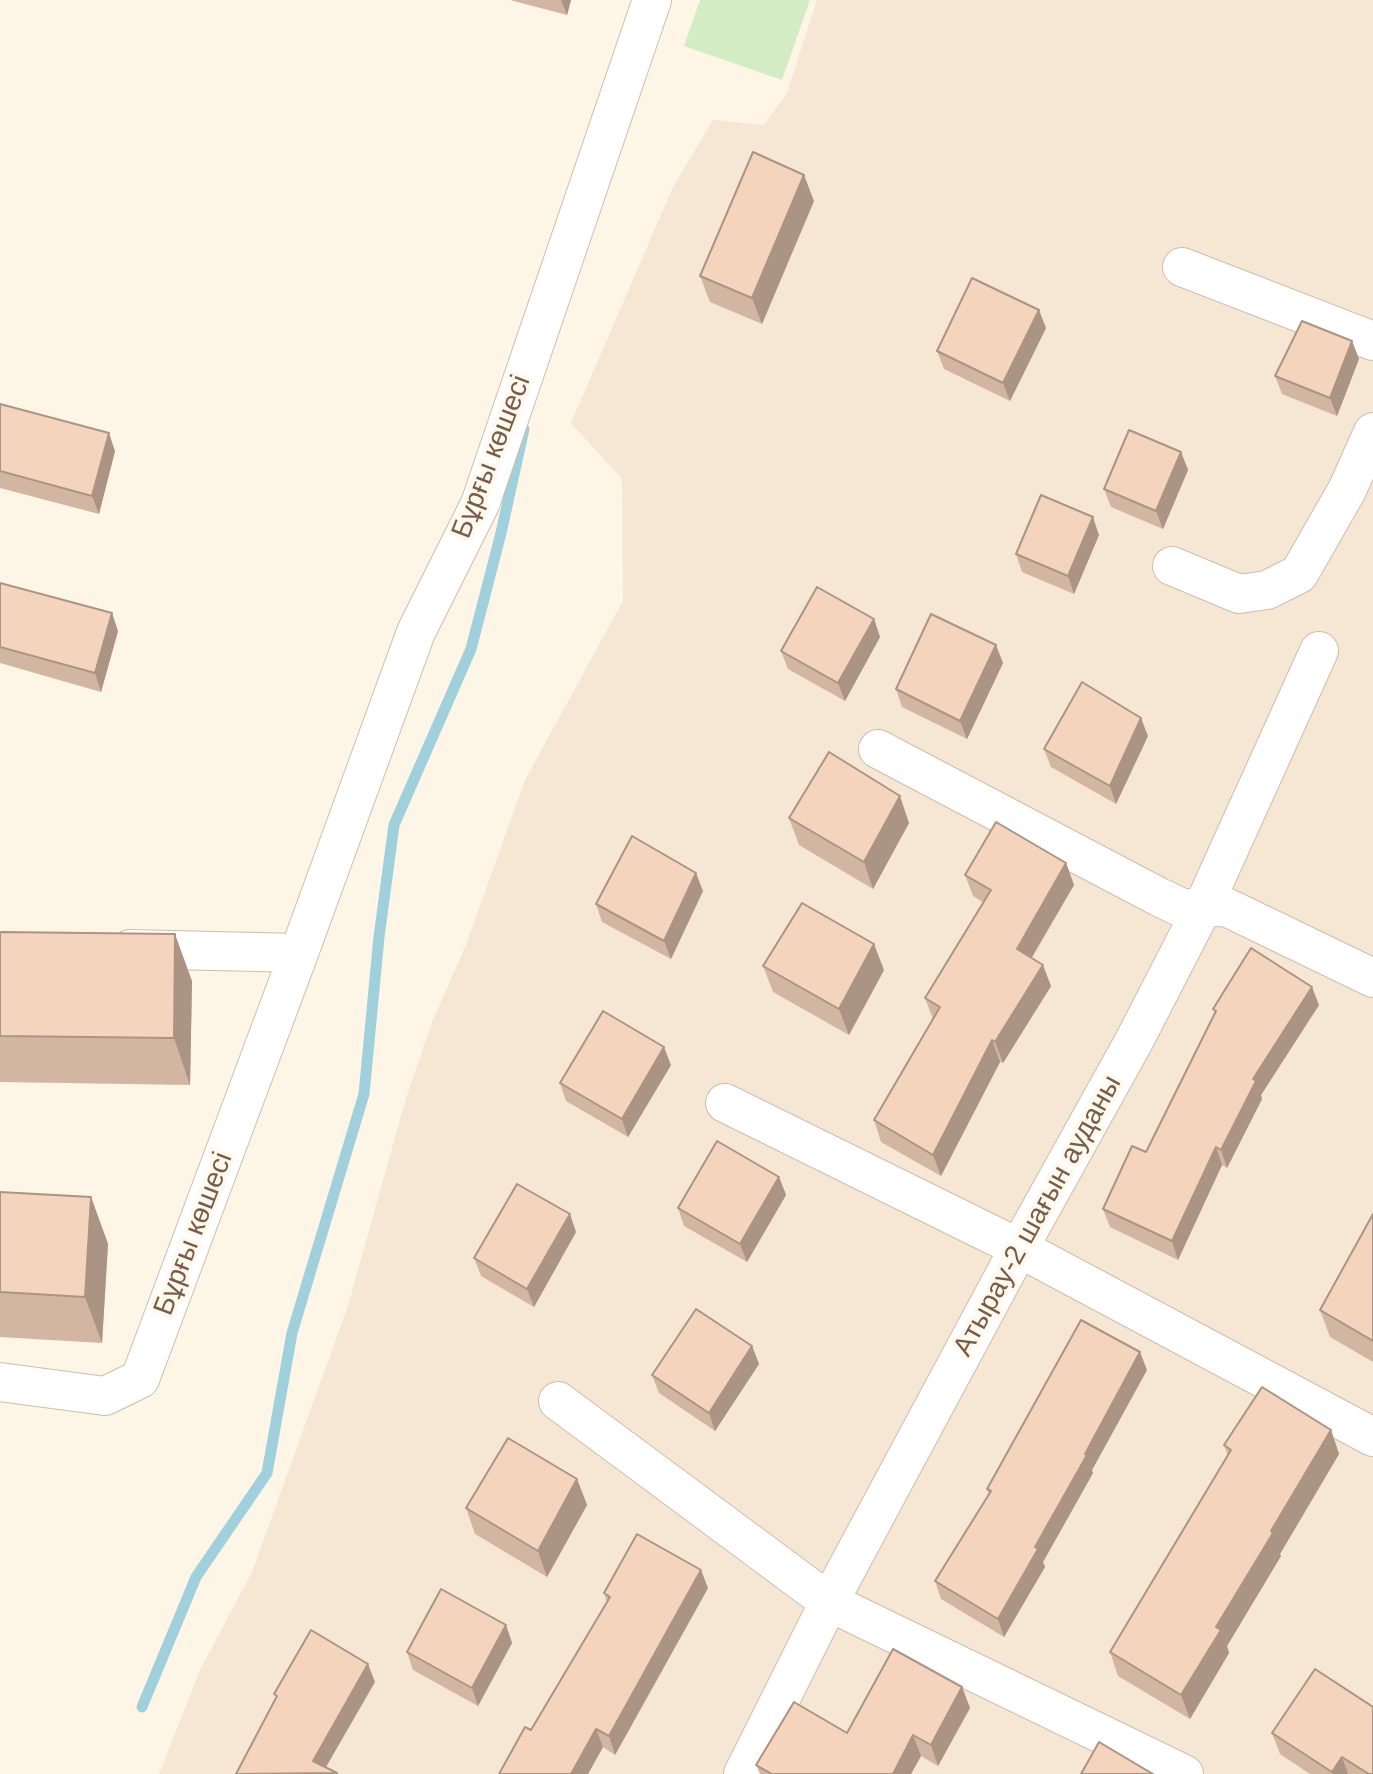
<!DOCTYPE html>
<html>
<head>
<meta charset="utf-8">
<style>
  body { margin:0 }
  canvas { display:block; background:#fdf5e6 }
</style>
</head>
<body>
<canvas width="1373" height="1774"></canvas>
<script>
const context = document.querySelector('canvas').getContext('2d');
context.lineJoin = 'round';
function fill(path, color) {
  context.fillStyle = color;
  context.fill(path, 'evenodd');
}
function strokePath(path, color, width, dash) {
  context.strokeStyle = color;
  context.lineWidth = width;
  context.lineCap = dash ? 'butt' : 'round';
  context.setLineDash(dash || []);
  context.stroke(path);
}
function label(font, color, halo, rows, align = 'center') {
  context.font = font + ' Arial,sans-serif';
  context.lineWidth = 8;
  context.setLineDash([]);
  context.textBaseline = 'middle';
  context.strokeStyle = halo;
  context.fillStyle = color;
  for (const [text, x, y, turn = 0] of rows) {
    context.save();
    context.translate(x, y);
    context.rotate((+turn || 0) * Math.PI / 180);
    context.textAlign = isNaN(turn) ? turn : align;
    if (halo) context.strokeText(text, 0, 0);
    context.fillText(text, 0, 0);
    context.restore();
  }
}
fill(new Path2D(`
  M817,0H1373V1774H159L201,1668L252,1572L348,1306L406,1098L433,1020L466,945L525,780L623,601L622,479L571,423L673,187L713,120L764,125L787,93Z`), '#f6e7d4');
fill(new Path2D(`
  M700,0H810L782,80L684,46Z`), '#d3ecc3');
strokePath(new Path2D(`
  M142,1707L196,1577L267,1473L292,1333L364,1094L379,937L394,825L471,649L501,533L524,429`), '#9fd0db', 11);
const minor = new Path2D(`
  M1182,267L1373,341
  M1172,566L1239,594L1267,590L1299,574L1347,490L1373,432
  M878,749L1159,897L1182,908L1226,907L1373,978
  M130,949L299,953
  M725,1103L1019,1248L1373,1437
  M0,1382L105,1396L140,1379L299,953L416,632L480,504L652,0
  M558,1401L829,1602L1184,1774
  M743,1774L829,1602L1019,1248L1134,1041L1203,907L1319,651`);
strokePath(minor, '#d0bdab', 40);
strokePath(minor, '#fff', 38);
fill(new Path2D(`
  M510,0H571L567,15Z
  M814,201L762,324L710,302L700,276Z
  M1046,328L1010,401L944,369L937,351Z
  M1352,341L1359,359L1337,416L1282,394L1275,376Z
  M0,404L115,451L99,514L0,488Z
  M1181,452L1188,470L1163,529L1111,507L1104,489Z
  M1099,535L1074,594L1022,572L1016,554Z
  M0,583L118,631L101,692L0,663Z
  M874,619L880,637L845,701L788,669L781,651Z
  M1003,663L967,739L902,707L896,689Z
  M1148,736L1116,804L1051,767L1044,749Z
  M789,818L909,823L873,889L799,845Z
  M1066,863L1074,885L1032,958L1051,986L1003,1063L1000,1062L941,1176L881,1142L874,1120L933,1019L925,998L984,903L973,896L965,875Z
  M703,891L671,959L602,922L596,904Z
  M0,932L192,981L190,1085L0,1082Z
  M763,966L884,970L849,1035L773,992Z
  M1319,1005L1261,1095L1262,1099L1227,1168L1222,1165L1178,1260L1110,1227L1103,1209L1146,1152L1215,1014L1213,1009Z
  M671,1065L628,1137L566,1101L560,1083Z
  M779,1177L786,1195L747,1262L684,1226L678,1208Z
  M0,1192L91,1197L108,1244L102,1343L0,1337Z
  M1373,1214V1362L1330,1337L1320,1310Z
  M576,1232L534,1307L481,1276L474,1258Z
  M752,1346L759,1364L715,1431L659,1393L652,1375Z
  M1147,1370L1092,1470L1093,1473L1043,1562L1045,1567L1004,1637L941,1599L935,1581L989,1494L987,1489Z
  M1331,1430L1339,1454L1280,1554L1281,1556L1227,1646L1229,1653L1190,1719L1118,1676L1110,1652L1228,1456L1224,1445Z
  M577,1479L587,1505L547,1577L475,1534L466,1508Z
  M708,1588L615,1755L603,1747L588,1774H499L531,1730L607,1602L604,1593Z
  M506,1625L512,1643L478,1706L413,1670L407,1652Z
  M962,1687L970,1708L938,1766L921,1756L911,1774H760L756,1765L847,1733Z
  M1373,1707V1774H1310L1280,1754L1272,1733Z`), '#d2b6a2');
fill(new Path2D(`
  M561,0H571L567,15Z
  M804,175L814,201L762,324L752,298Z
  M1039,310L1046,328L1010,401L1003,383Z
  M1352,341L1359,359L1337,416L1330,398Z
  M109,433L115,451L99,514L92,496Z
  M1181,452L1188,470L1163,529L1156,511Z
  M1093,517L1099,535L1074,594L1068,576Z
  M112,613L118,631L101,692L95,673Z
  M874,619L880,637L845,701L838,683Z
  M996,645L1003,663L967,739L960,721Z
  M1141,718L1148,736L1116,804L1110,786Z
  M900,796L909,823L873,889L864,862Z
  M1066,863L1074,885L1024,970L1017,949Z
  M696,873L703,891L671,959L664,941Z
  M175,934L192,981L190,1085L174,1038Z
  M874,944L884,970L849,1035L839,1009Z
  M1043,965L1051,986L1003,1063L995,1042Z
  M1312,987L1319,1005L1261,1095L1262,1099L1227,1168L1221,1150L1253,1079Z
  M992,1040L1000,1062L941,1176L933,1155Z
  M664,1047L671,1065L628,1137L622,1119Z
  M1216,1147L1222,1165L1178,1260L1172,1241Z
  M779,1177L786,1195L747,1262L740,1244Z
  M91,1197L108,1244L102,1343L85,1297Z
  M570,1214L576,1232L534,1307L527,1289Z
  M752,1346L759,1364L715,1431L709,1413Z
  M1140,1352L1147,1370L1092,1470L1093,1473L1043,1562L1045,1567L1004,1637L998,1619Z
  M1331,1430L1339,1454L1280,1554L1281,1556L1227,1646L1229,1653L1190,1719L1181,1695L1216,1627Z
  M577,1479L587,1505L547,1577L538,1551Z
  M701,1570L708,1588L615,1755L609,1736Z
  M506,1625L512,1643L478,1706L472,1688Z
  M368,1664L375,1682L322,1774L313,1761Z
  M962,1687L970,1708L938,1766L931,1745Z
  M596,1729L603,1747L588,1774H571Z
  M913,1735L921,1756L911,1774H893Z
  M1342,1757L1348,1774H1332V1772Z`), '#ab9484');
const building = new Path2D(`
  M753,152L804,175L752,298L700,276Z
  M972,278L1039,310L1003,383L937,351Z
  M1302,321L1352,341L1330,398L1275,376Z
  M0,404L109,433L92,496L0,471Z
  M1129,430L1181,452L1156,511L1104,489Z
  M1041,495L1093,517L1068,576L1016,554Z
  M0,583L112,613L95,673L0,647Z
  M817,587L874,619L838,683L781,651Z
  M931,614L996,645L960,721L896,689Z
  M1082,682L1141,718L1110,786L1044,749Z
  M829,752L900,796L864,862L789,818Z
  M996,822L1066,863L1017,949L1043,965L995,1042L992,1040L933,1155L874,1120L940,1007L925,998L991,890L965,875Z
  M632,836L696,873L664,941L596,904Z
  M802,903L874,944L839,1009L763,966Z
  M0,932L175,934L174,1038L0,1036Z
  M1251,948L1312,987L1253,1079L1256,1081L1221,1150L1216,1147L1172,1241L1103,1209L1132,1146L1146,1152L1216,1011L1213,1009Z
  M603,1011L664,1047L622,1119L560,1083Z
  M717,1141L779,1177L740,1244L678,1208Z
  M517,1184L570,1214L527,1289L474,1258Z
  M0,1192L91,1197L85,1297L0,1292Z
  M1373,1214V1341L1320,1310Z
  M696,1309L752,1346L709,1413L652,1375Z
  M1081,1320L1140,1352L1085,1454L1087,1455L1035,1547L1038,1549L998,1619L935,1581L991,1491L987,1489Z
  M1262,1387L1331,1430L1271,1531L1273,1533L1216,1627L1221,1630L1181,1695L1110,1652L1231,1450L1224,1445Z
  M508,1438L577,1479L538,1551L466,1508Z
  M637,1534L701,1570L609,1736L596,1729L571,1774H499L525,1727L531,1730L610,1597L604,1593Z
  M441,1589L506,1625L472,1688L407,1652Z
  M311,1630L368,1664L313,1761L337,1773L236,1774L277,1696L274,1694Z
  M893,1649L962,1687L931,1745L913,1735L893,1774H772L756,1765L794,1702L847,1733Z
  M1315,1669L1373,1707V1774H1369L1342,1757L1332,1772L1272,1733Z
  M1099,1742L1153,1774H1081Z`);
fill(building, '#f4d4bc');
strokePath(building, '#ab9484', 2);
label('28px', '#795b49', '#fff9ee', [
  ["Бұрғы көшесі",492,457,-69],
  ["Атырау-2 шағын ауданы",1038,1216,-61],
  ["Бұрғы көшесі",194,1234,-69]
]);
</script>
</body>
</html>
